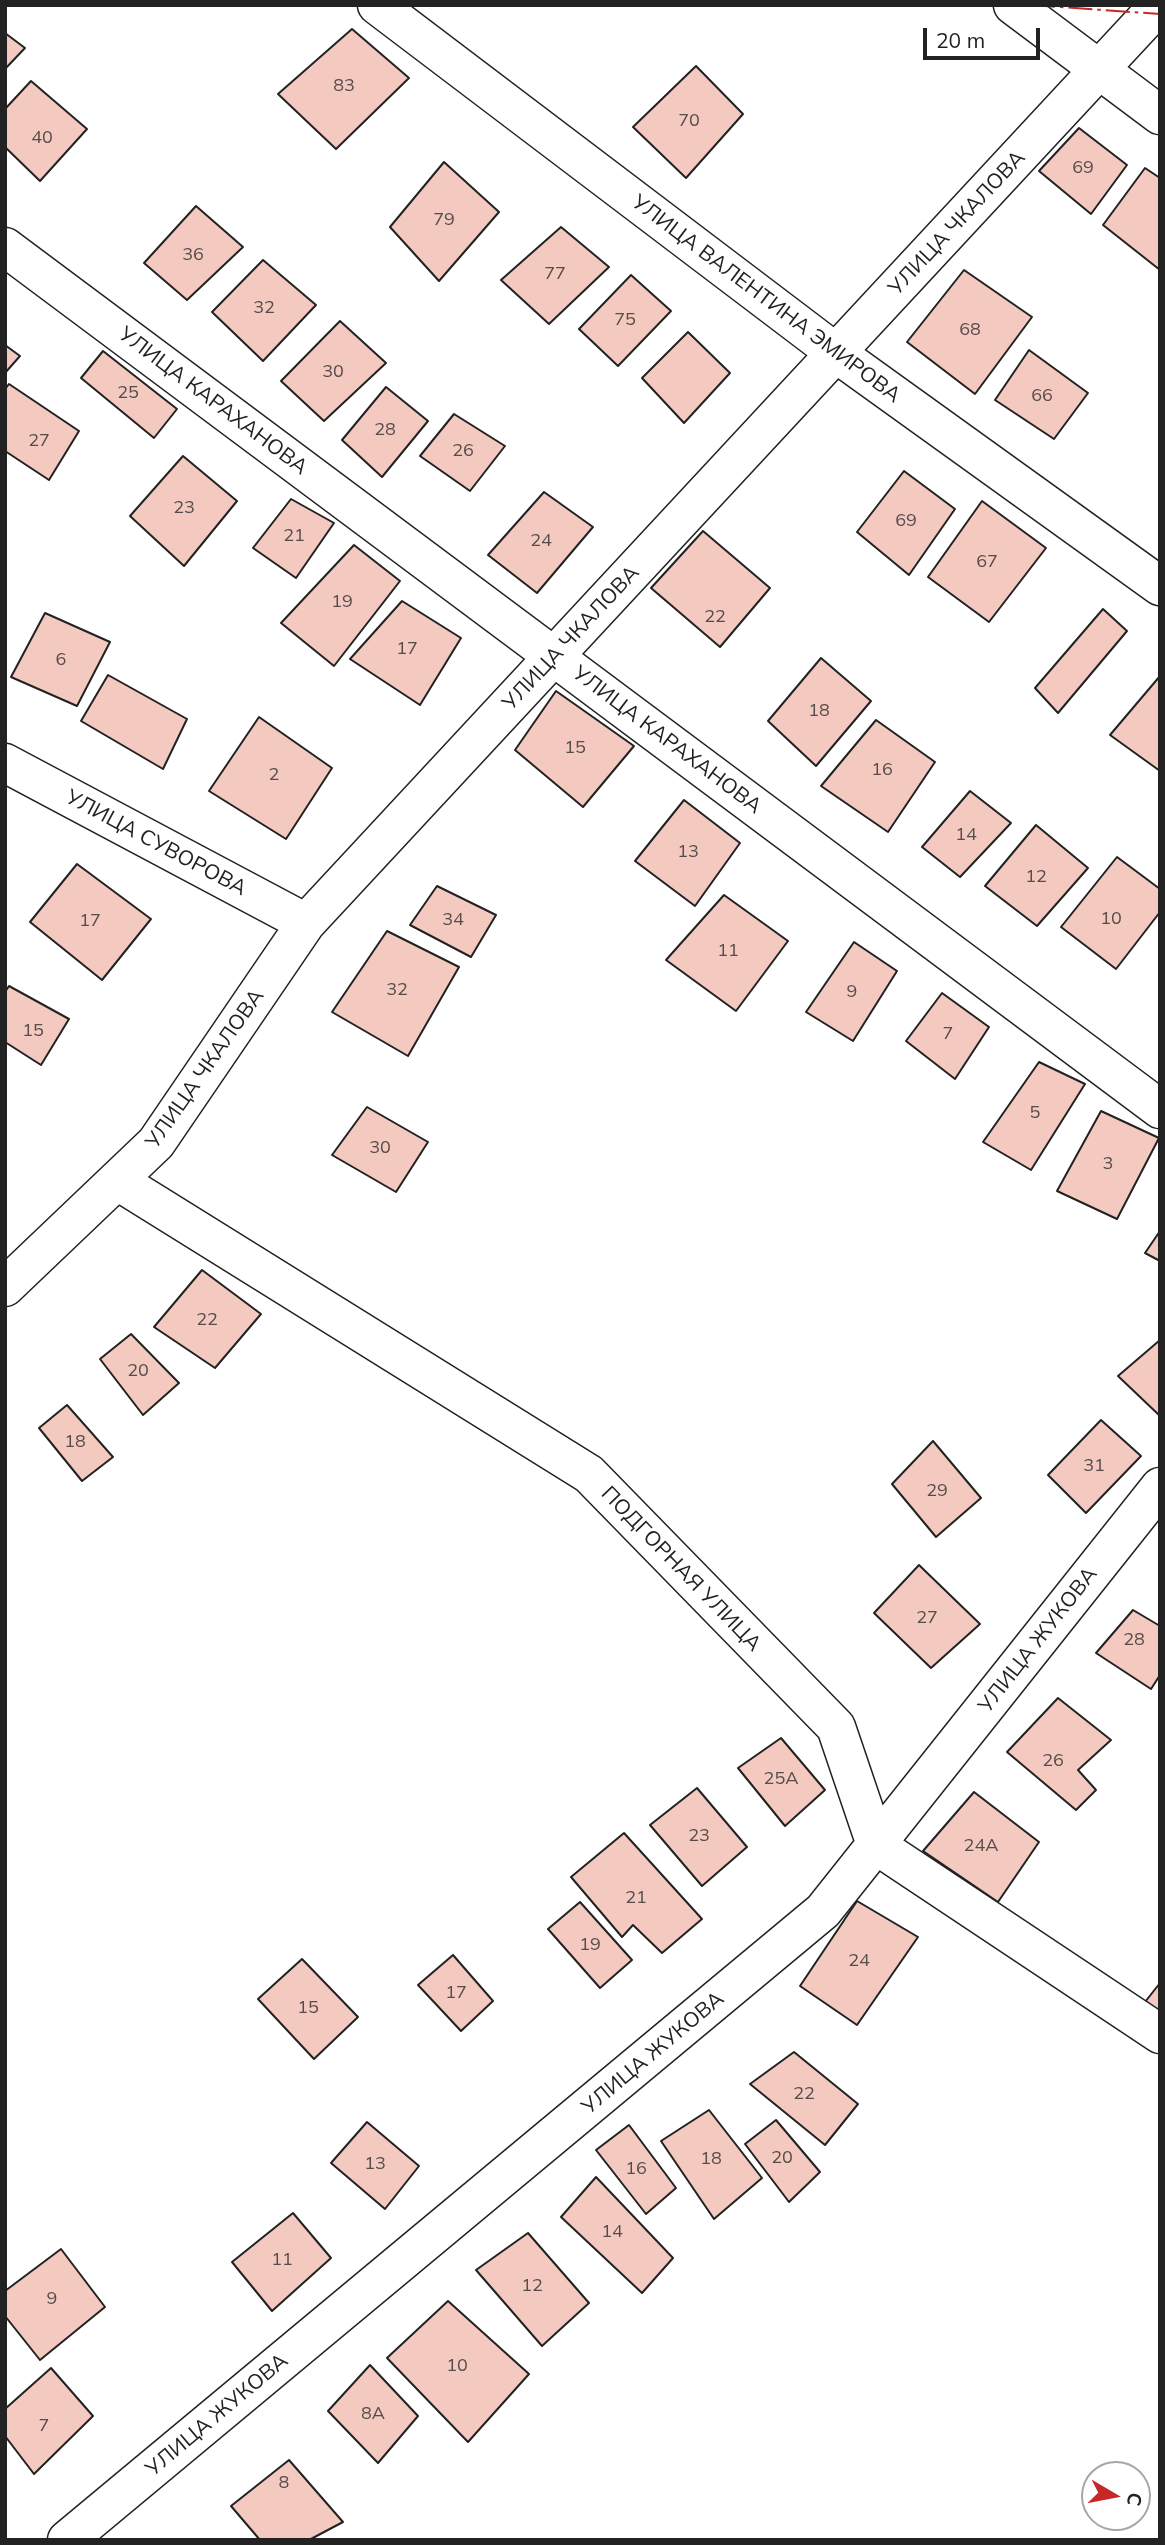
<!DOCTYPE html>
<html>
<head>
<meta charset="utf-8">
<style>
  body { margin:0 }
  #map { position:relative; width:1165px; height:2545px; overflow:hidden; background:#fff; font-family:Mulish,sans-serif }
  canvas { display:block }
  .frame { position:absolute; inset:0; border:7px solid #222; pointer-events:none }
  .north { position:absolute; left:1081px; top:2461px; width:70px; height:70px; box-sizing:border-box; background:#fff; border:2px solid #a7a7a7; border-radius:50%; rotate:100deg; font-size:19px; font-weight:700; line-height:28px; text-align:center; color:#222 }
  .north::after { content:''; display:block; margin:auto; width:24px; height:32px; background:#c62828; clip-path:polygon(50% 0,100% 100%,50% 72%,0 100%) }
  .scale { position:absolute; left:923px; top:28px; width:117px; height:32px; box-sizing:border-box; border:4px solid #222; border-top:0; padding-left:9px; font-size:21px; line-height:24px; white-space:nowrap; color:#222; -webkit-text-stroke:5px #fff; paint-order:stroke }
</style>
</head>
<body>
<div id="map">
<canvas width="1165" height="2545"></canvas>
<div class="frame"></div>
<div class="north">С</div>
<div class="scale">20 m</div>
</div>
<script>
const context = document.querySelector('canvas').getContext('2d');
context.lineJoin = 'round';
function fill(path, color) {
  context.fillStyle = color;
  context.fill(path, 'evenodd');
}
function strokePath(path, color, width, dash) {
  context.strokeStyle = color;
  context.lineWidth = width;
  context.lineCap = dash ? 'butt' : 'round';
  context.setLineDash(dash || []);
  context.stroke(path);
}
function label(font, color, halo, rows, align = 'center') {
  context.font = font + ' Mulish,sans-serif';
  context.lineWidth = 5;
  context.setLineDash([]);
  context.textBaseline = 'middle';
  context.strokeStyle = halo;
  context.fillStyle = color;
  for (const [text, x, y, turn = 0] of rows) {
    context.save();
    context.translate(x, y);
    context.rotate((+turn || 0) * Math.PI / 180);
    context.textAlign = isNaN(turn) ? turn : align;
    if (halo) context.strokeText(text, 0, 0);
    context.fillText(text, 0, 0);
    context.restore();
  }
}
const building = new Path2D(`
  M352,29L409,78L336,149L278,94Z
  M5,33L25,48L5,69Z
  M696,66L743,114L686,178L633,127Z
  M31,81L87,129L40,181L5,147V109Z
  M1079,128L1127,165L1091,214L1039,171Z
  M444,162L499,212L439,281L390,227Z
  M1145,168L1160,178V270L1103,225Z
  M196,206L243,247L187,300L144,263Z
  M561,227L609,267L549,324L501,280Z
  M263,260L316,305L263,361L212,312Z
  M964,270L1032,317L975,394L907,342Z
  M631,275L671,311L618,366L579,329Z
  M340,321L386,363L324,421L281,381Z
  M688,332L730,373L684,423L642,378Z
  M5,345L20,356L5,373Z
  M1029,350L1088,393L1054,439L995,400Z
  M103,351L177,409L154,438L81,378Z
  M9,384L79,431L49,480L5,451V389Z
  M386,387L428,421L382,477L342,440Z
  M454,414L505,446L470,491L420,456Z
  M183,456L237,501L184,566L130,516Z
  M904,471L955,509L909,575L857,532Z
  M544,492L593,527L537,593L488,555Z
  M291,499L334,523L296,578L253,548Z
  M982,501L1046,548L989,622L928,577Z
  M703,531L770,588L720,647L651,588Z
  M354,545L400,581L334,666L281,623Z
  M402,601L461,638L420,705L350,659Z
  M1103,609L1127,631L1058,713L1035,688Z
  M45,613L110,642L77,706L11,677Z
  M821,658L871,701L816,766L768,721Z
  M108,675L187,719L163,769L81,721Z
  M1160,676V771L1110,735Z
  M556,691L634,746L583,807L515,750Z
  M259,717L332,768L286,839L209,791Z
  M876,720L935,762L888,832L821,786Z
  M970,791L1011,823L960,877L922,847Z
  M684,800L740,843L695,906L635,861Z
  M1036,825L1088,868L1037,926L985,886Z
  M1117,857L1160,889V912L1116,969L1061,927Z
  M77,864L151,919L102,980L30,922Z
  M437,886L496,915L471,957L410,925Z
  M724,895L788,941L736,1011L666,960Z
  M387,931L459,967L408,1056L332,1012Z
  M854,942L897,971L853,1041L806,1012Z
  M9,986L69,1019L41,1065L5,1042V992Z
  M942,993L989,1027L955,1079L906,1041Z
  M1039,1062L1085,1084L1031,1170L983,1142Z
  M367,1107L428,1142L396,1192L332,1155Z
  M1101,1111L1159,1138L1117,1219L1057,1191Z
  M1160,1231V1261L1145,1253Z
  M202,1270L261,1314L215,1368L154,1327Z
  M131,1334L179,1383L143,1415L100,1359Z
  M1160,1340V1416L1118,1376Z
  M67,1405L113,1457L82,1481L39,1428Z
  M1101,1420L1141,1456L1086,1513L1048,1475Z
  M933,1441L981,1498L936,1537L892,1484Z
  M919,1565L980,1624L931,1668L874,1613Z
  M1133,1610L1160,1626V1675L1151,1689L1096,1653Z
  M1058,1698L1111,1740L1078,1770L1096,1790L1076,1810L1007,1752Z
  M781,1738L825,1790L785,1826L738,1768Z
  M697,1788L747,1847L702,1886L650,1825Z
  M974,1792L1039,1842L998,1902L923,1851Z
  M624,1833L702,1919L662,1953L633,1925L622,1937L571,1877Z
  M857,1901L918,1937L857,2025L800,1986Z
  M580,1902L632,1960L600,1988L548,1929Z
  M453,1955L493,2001L461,2031L418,1985Z
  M302,1959L358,2017L314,2059L258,1999Z
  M1160,1983V2013L1145,2002Z
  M794,2052L858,2104L825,2145L750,2084Z
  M709,2110L762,2178L714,2219L661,2141Z
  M776,2120L820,2172L789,2202L745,2144Z
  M367,2122L419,2166L385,2209L331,2163Z
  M629,2125L676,2188L646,2214L596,2150Z
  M596,2177L673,2258L642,2293L561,2217Z
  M293,2213L331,2258L272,2311L232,2262Z
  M528,2233L589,2303L542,2346L476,2270Z
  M61,2249L105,2307L40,2360L5,2316V2291Z
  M448,2301L529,2374L468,2442L387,2358Z
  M370,2365L418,2416L378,2463L328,2411Z
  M51,2368L93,2416L34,2474L5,2436V2409Z
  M289,2460L343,2522L309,2540H260L231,2506Z`);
fill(building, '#f3c9c0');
strokePath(building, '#222', 2);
const minor = new Path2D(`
  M377,5L836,353L1160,586
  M1013,5L1160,115
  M5,247L1160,1109
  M5,763L306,923
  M118,1181L589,1474L836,1727L876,1845L1160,2034
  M5,1287L156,1143L306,923L1159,5
  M67,2540L823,1911L1160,1487`);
strokePath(minor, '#222', 41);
strokePath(minor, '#fff', 38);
strokePath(new Path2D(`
  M1031,5L1160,14`), '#c62828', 2, [24, 5, 3.5, 5]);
label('18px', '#564c4a', null, [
  ["83",344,86],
  ["70",689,121],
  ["40",42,138],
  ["69",1083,168],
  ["79",444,220],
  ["36",193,255],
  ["77",555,274],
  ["32",264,308],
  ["75",625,320],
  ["68",970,330],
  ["30",333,372],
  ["25",128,393],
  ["66",1042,396],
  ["28",385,430],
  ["27",39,441],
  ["26",463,451],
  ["23",184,508],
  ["69",906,521],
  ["21",294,536],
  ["24",541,541],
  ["67",987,562],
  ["19",342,602],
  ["22",715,617],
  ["17",407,649],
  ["6",61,660],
  ["18",819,711],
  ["15",575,748],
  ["16",882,770],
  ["2",274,775],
  ["14",966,835],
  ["13",688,852],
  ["12",1036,877],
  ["10",1111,919],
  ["34",453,920],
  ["17",90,921],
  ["11",728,951],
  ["32",397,990],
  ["9",852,992],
  ["15",33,1031],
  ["7",948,1034],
  ["5",1035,1113],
  ["30",380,1148],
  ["3",1108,1164],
  ["22",207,1320],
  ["20",138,1371],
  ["18",75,1442],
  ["31",1094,1466],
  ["29",937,1491],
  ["27",927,1618],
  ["28",1134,1640],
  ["26",1053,1761],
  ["25А",781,1779],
  ["23",699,1836],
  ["24А",981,1846],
  ["21",636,1898],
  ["19",590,1945],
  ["24",859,1961],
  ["17",456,1993],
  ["15",308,2008],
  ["22",804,2094],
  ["20",782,2158],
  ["18",711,2159],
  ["13",375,2164],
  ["16",636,2169],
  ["14",612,2232],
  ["11",282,2260],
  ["12",532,2286],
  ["9",52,2299],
  ["10",457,2366],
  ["8А",373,2414],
  ["7",44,2426],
  ["8",284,2483]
]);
label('21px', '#222', '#fff', [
  ["УЛИЦА ЧКАЛОВА",957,223,-47],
  ["УЛИЦА ВАЛЕНТИНА ЭМИРОВА",766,299,37],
  ["УЛИЦА КАРАХАНОВА",213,401,37],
  ["УЛИЦА ЧКАЛОВА",571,638,-47],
  ["УЛИЦА КАРАХАНОВА",667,740,37],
  ["УЛИЦА СУВОРОВА",156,843,28],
  ["УЛИЦА ЧКАЛОВА",205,1069,-55],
  ["ПОДГОРНАЯ УЛИЦА",681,1569,46],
  ["УЛИЦА ЖУКОВА",1038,1640,-52],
  ["УЛИЦА ЖУКОВА",653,2053,-40],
  ["УЛИЦА ЖУКОВА",217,2415,-40]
]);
</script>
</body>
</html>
